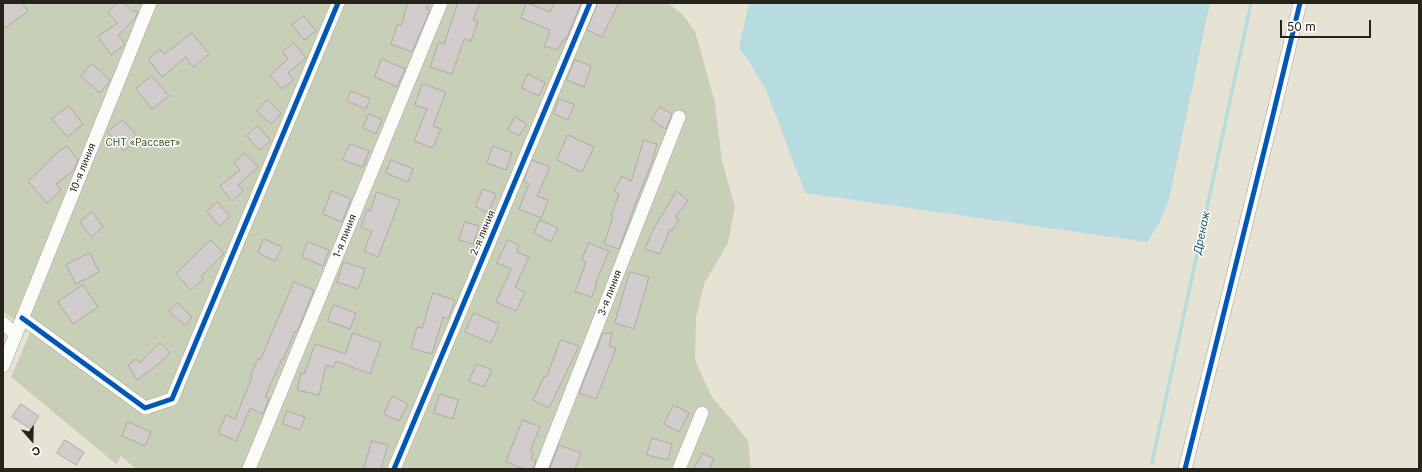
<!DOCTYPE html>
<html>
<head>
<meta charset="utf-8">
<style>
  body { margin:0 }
  #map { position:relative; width:1422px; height:472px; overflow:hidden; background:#e6e3d4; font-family:Inter,sans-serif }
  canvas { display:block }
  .frame { position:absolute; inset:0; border:4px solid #26241a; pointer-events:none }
  .north { position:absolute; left:12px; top:420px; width:40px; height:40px; -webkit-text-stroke:3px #fff; paint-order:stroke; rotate:160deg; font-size:11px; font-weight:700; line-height:16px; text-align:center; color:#26241a }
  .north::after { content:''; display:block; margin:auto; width:14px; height:18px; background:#26241a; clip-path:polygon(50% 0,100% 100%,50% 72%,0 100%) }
  .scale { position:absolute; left:1280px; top:20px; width:91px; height:18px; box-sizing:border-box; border:2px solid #26241a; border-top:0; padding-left:5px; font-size:12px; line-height:14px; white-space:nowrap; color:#26241a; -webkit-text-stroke:3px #fff; paint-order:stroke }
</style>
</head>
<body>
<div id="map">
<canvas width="1422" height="472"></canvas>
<div class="frame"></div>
<div class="north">С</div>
<div class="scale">50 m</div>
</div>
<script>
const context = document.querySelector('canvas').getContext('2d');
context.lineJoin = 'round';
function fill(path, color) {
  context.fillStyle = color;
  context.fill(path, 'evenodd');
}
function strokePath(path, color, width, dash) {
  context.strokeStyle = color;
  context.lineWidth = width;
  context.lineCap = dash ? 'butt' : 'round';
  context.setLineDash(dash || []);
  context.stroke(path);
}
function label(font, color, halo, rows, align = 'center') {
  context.font = font + ' Inter,sans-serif';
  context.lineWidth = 3;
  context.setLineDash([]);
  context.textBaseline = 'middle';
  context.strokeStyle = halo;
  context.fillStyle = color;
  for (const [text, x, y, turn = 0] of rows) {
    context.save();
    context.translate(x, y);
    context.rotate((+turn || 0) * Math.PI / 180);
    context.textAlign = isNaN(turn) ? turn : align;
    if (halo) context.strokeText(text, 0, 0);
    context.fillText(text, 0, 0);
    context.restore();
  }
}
fill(new Path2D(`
  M3,3H668L682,14L695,31L715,103L722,161L735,207L728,243L704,284L696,318L695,360L712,397L731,419L748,441L751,469H136L121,456L116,464L11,377L30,333L3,311Z`), '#c7d0b7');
fill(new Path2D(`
  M749,3H1210L1169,199L1159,224L1147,242L805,193L767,92L752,66L739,48Z`), '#b6dce0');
strokePath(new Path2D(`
  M1152,463L1251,3`), '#b6dce0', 3.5);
const building = new Path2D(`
  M3,3H22L28,11L3,29Z
  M118,3H124L133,12L136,10L138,12L135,18L118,35L125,44L124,45L111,55L98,36L118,23L108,13Z
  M408,3H429L426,9L430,10L412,52L391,44L398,24L401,25Z
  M458,3H480L473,20L478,21L471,41L464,39L452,74L430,67L439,42L444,44Z
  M527,3L550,12L554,3H581L566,40L564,39L557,50L544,46L550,32H549L550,30L521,18Z
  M598,3H619L602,37L587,30Z
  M304,16L316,31L304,40L292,25Z
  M192,33L209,54L193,67L186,57L162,77L148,59L160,49L164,54Z
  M294,43L306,58L288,73L294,80L282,89L270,75L288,59L283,52Z
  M382,59L405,69L397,87L375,77Z
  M575,60L591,66L584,87L567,80Z
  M92,64L110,80L100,93L81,76Z
  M528,74L545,83L539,96L522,88Z
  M152,76L169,96L152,109L136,89Z
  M423,84L446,92L433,126L441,129L433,148L414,141L427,109L415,105Z
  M351,91L370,99L366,109L347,101Z
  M559,99L574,104L568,120L554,114Z
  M267,100L281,113L271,124L257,111Z
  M69,106L83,124L67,137L52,119Z
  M660,107L672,114L666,129L652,120Z
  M369,114L382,120L376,134L363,128Z
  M515,117L527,124L519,136L508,130Z
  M123,120L139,139L124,151L108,132Z
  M258,126L271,141L259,150L247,136Z
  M568,135L594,147L582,172L557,160Z
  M644,140L657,144L651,165L636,202L619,249L604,244L613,217L611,216L619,194L614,191L622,176L631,181Z
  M350,144L369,151L363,167L343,160Z
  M67,146L78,160L74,170L56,184L61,190L47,203L28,181L51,160L50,159Z
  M493,146L512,153L506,170L487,163Z
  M245,153L258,167L238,185L243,191L232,201L220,186L240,170L234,163Z
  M391,160L413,169L408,182L386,173Z
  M532,160L550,167L537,196L548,200L541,218L519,209L529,184L524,181Z
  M483,189L496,194L488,212L476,207Z
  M332,191L351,199L342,222L323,214Z
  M677,191L688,201L675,217L679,219L672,231L670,229L660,254L645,249L652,232Z
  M377,192L400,200L378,257L364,251L372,231L361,227L367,210L370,211Z
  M218,202L230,217L219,226L207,211Z
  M92,212L103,227L91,237L80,222Z
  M540,220L558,228L551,242L534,233Z
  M465,222L479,226L473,244L459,240Z
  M264,239L282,247L275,261L258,253Z
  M211,240L224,254L201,276L203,279L191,290L176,274Z
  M508,240L519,245L517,252L529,257L515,287L525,292L516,311L496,302L511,269L497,263Z
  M308,242L329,250L323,266L302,257Z
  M589,243L609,251L596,282H597L592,297L575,292L586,262L582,260Z
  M90,253L99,272L76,284L66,265Z
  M344,262L365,269L358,289L337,282Z
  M630,272L649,277L634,329L615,323Z
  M294,282L314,290L297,332L295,331L283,360L282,359L265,397L269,398L263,414L250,408L236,441L218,433L226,415L235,419L252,377L250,376L258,359L260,360Z
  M83,285L98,307L73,324L58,302Z
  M433,293L455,300L448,319L443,317L432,354L411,348L417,327L422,328Z
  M177,303L192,317L185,325L169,311Z
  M334,305L356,313L350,329L328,321Z
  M474,313L499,324L491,343L465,332Z
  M353,333L381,343L370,374L336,361L334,367L326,365L319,395L297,390L301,373L304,374L315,344L345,354Z
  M612,333L609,346L616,348L596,399L579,393L596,350H597L602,334Z
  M561,340L579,346L549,408L533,400L544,377H546Z
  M160,343L170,353L156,366L137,380L128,365L136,359L139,363Z
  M477,364L492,370L484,387L469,381Z
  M440,394L458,400L453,419L434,413Z
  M393,396L408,404L399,421L384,414Z
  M21,404L39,416L31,429L12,417Z
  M674,405L689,413L679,432L664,424Z
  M287,411L305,417L300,430L283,424Z
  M523,420L540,427L530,451L533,453L531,459L536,461L533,469H525L506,462Z
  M128,422L151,432L145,446L122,436Z
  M652,438L672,444L668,460L647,455Z
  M65,440L84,452L76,465L57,453Z
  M372,441L388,445L381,469H364Z
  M559,445L581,453L575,469H550Z
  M703,453L714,459L709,469H694Z`);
fill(building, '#d3cccc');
strokePath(building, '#aeaaa7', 1);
const minor = new Path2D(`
  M22,318L145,408L172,399L338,3
  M3,323L15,334
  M3,366L150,3
  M249,469L441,3
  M394,469L590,3
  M541,469L679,117
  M679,469L702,413
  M1185,469L1271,123L1300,3`);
strokePath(minor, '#a5a397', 14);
strokePath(minor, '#fbfbf9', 13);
strokePath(new Path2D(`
  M22,318L145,408L172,399L338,3
  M394,469L590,3
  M1185,469L1271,123L1300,3`), '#0057b8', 5);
label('10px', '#345016', '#fff', [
  ["СНТ «Рассвет»",143,143]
]);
label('10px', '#26241a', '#fff', [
  ["10-я линия",83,168,-68],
  ["2-я линия",483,233,-67],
  ["1-я линия",345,236,-68],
  ["3-я линия",610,293,-69]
]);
label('italic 11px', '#17626f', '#fff', [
  ["Дренаж",1202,233,-78]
]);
</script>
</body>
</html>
